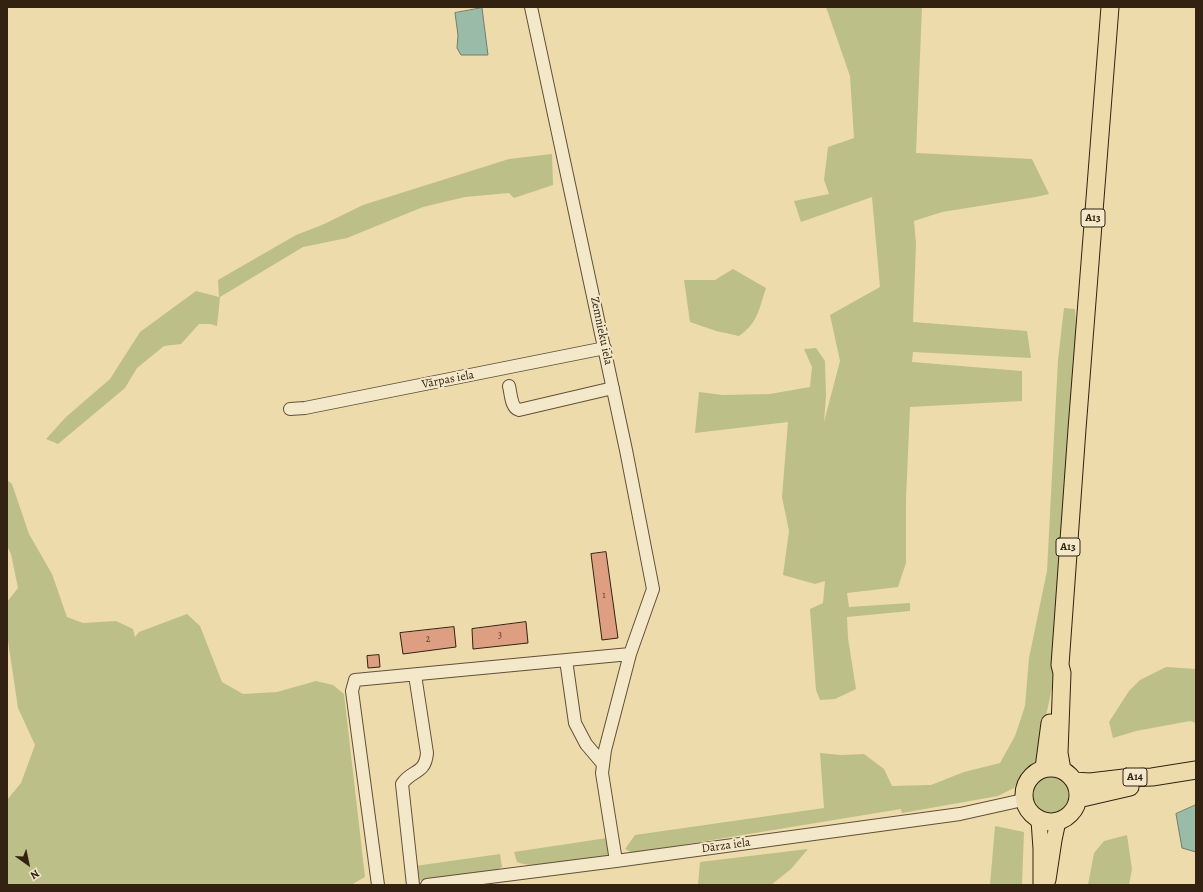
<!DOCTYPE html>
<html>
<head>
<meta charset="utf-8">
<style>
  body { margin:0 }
  #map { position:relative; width:1203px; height:892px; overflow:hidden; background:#eddbac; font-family:Alegreya,serif }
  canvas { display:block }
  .frame { position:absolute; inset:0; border:8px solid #332212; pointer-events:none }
  .north { position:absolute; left:8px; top:844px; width:40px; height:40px; -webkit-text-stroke:3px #f3e8c9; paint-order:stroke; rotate:147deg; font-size:11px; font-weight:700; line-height:16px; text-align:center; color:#332212 }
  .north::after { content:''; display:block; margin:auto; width:14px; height:18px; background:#332212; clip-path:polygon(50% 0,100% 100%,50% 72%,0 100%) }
</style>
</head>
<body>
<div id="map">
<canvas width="1203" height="892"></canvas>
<div class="frame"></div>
<div class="north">N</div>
</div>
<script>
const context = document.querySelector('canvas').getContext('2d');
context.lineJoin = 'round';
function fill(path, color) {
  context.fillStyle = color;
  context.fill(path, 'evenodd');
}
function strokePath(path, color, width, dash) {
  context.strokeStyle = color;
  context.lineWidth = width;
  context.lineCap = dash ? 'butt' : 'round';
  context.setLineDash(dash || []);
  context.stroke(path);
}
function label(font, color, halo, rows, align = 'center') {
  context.font = font + ' Alegreya,serif';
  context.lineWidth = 4;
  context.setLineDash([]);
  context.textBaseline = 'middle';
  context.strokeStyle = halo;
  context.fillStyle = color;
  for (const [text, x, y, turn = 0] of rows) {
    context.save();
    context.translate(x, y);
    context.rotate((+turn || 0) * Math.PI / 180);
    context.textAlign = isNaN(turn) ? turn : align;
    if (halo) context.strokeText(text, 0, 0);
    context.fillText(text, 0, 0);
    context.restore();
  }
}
fill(new Path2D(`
  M826,7H922L916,153L1032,159L1049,194L1036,197L942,212L914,221L916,244L913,322L1027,331L1031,358L913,352L912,362L1022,371V401L910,407L906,499V563L898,587L847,593L849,607L910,603V611L847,617L848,638L856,689L835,699L820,700L816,690L810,609L823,603L825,581L815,584L783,575L789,531L782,497L788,422L695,433L699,392L723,395L770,394L810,387L812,367L804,349L816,348L825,361L826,396L824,422L840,361L830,315L880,287L872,197L801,222L794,201L829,194L824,180L828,147L854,138L850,76Z
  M552,154L553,185L514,198L509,193L465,197L423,207L347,238L303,247L220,297L217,326L210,324H199L181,344L164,346L137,368L125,388L58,444L46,439L66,417L110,379L140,332L196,291L219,297L218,280L296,235L322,225L363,205L509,159Z
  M733,269L766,288C759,309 758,323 739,336L716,331L690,322L684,280H715Z
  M1064,308L1075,309L1077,341L1068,427L1063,536L1052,688L1044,725L1040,758L1023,775L1014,788L998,796L902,813L901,809L633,853L625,849L635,835L824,808L820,753L841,755L864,754L884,769L892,786L931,785L964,772L1000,763L1015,736L1025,706L1029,658L1047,571L1058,360Z
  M7,480L12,484L29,534L52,574L67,617L83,623L116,621L133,629L135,637L139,632L187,614L200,626L222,682L243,694L277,692L316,681L333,685L344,694L365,877L351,885H7V800L21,783L35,745L18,708L7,634V602L18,588L11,554L7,546Z
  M1166,667L1196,669V723L1190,721L1136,731L1113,738L1109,722L1129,691L1140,680Z
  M1031 795a19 19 0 1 1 38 0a19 19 0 1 1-38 0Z
  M995,826L1024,832L1022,885H990Z
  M1127,835L1132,869L1129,885H1088L1094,853L1104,841Z
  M607,838L611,856C587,859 538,871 517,862L514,852Z
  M808,849L791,869L771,885H698L700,862Z
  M500,854L502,867L494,872L416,881L415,866Z`), '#bcbf87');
const water = new Path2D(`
  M482,8L488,55H461L457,48L458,35L455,13Z
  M1196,805V852L1182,848L1176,814Z`);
fill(water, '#99bba8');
strokePath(water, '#707e6c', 1);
const building = new Path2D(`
  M606,552L618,638L602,640L591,554Z
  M526,622L528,643L473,649L472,629Z
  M454,627L456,647L403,654L400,633Z
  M379,655L380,667L368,668L367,656Z`);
fill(building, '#de9e82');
strokePath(building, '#332212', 1);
const minor = new Path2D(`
  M531,7L626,450L653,589L630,654L605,750L602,773L616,861
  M509,386C511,394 511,408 519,410L613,388
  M290,409L305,408L605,348
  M566,660L575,723L586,744L603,764
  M378,885L352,691L355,680L630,654
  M413,885L402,784C412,769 425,775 427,753L415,675
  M427,885L616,861L960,814L1023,800`);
const major = new Path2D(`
  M1039,820L1041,849V885
  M1048,880L1054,840L1058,821`);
const highway = new Path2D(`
  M1024 795a27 27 0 1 1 54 0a27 27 0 1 1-54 0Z
  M1044,768L1050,723
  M1062,770L1059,753L1062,673L1060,665L1077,429L1110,7
  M1074,781L1090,782L1124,778L1152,777L1196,770
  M1078,799L1130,787`);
strokePath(minor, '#625038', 14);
strokePath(major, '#332212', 17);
strokePath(highway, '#332212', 19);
strokePath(minor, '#f3e8c9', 12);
strokePath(major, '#eddbac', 15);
strokePath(highway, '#eddbac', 17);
label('10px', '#5e412e', null, [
  ["1",604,596],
  ["3",500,636],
  ["2",428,640]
]);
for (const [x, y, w] of [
  [1093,218,24],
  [1068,547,24],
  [1135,777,24]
]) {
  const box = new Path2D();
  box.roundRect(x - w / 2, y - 9, w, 18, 3);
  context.fillStyle = '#f3e8c9';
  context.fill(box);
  strokePath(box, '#332212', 1);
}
label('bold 11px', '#332212', null, [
  ["A13",1093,218],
  ["A13",1068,547],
  ["A14",1135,777]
]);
label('12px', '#332212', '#f3e8c9', [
  ["Zemnieku iela",601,331,78],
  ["Vārpas iela",448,380,-11],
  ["Dārza iela",726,846,-8]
]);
</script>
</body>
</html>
